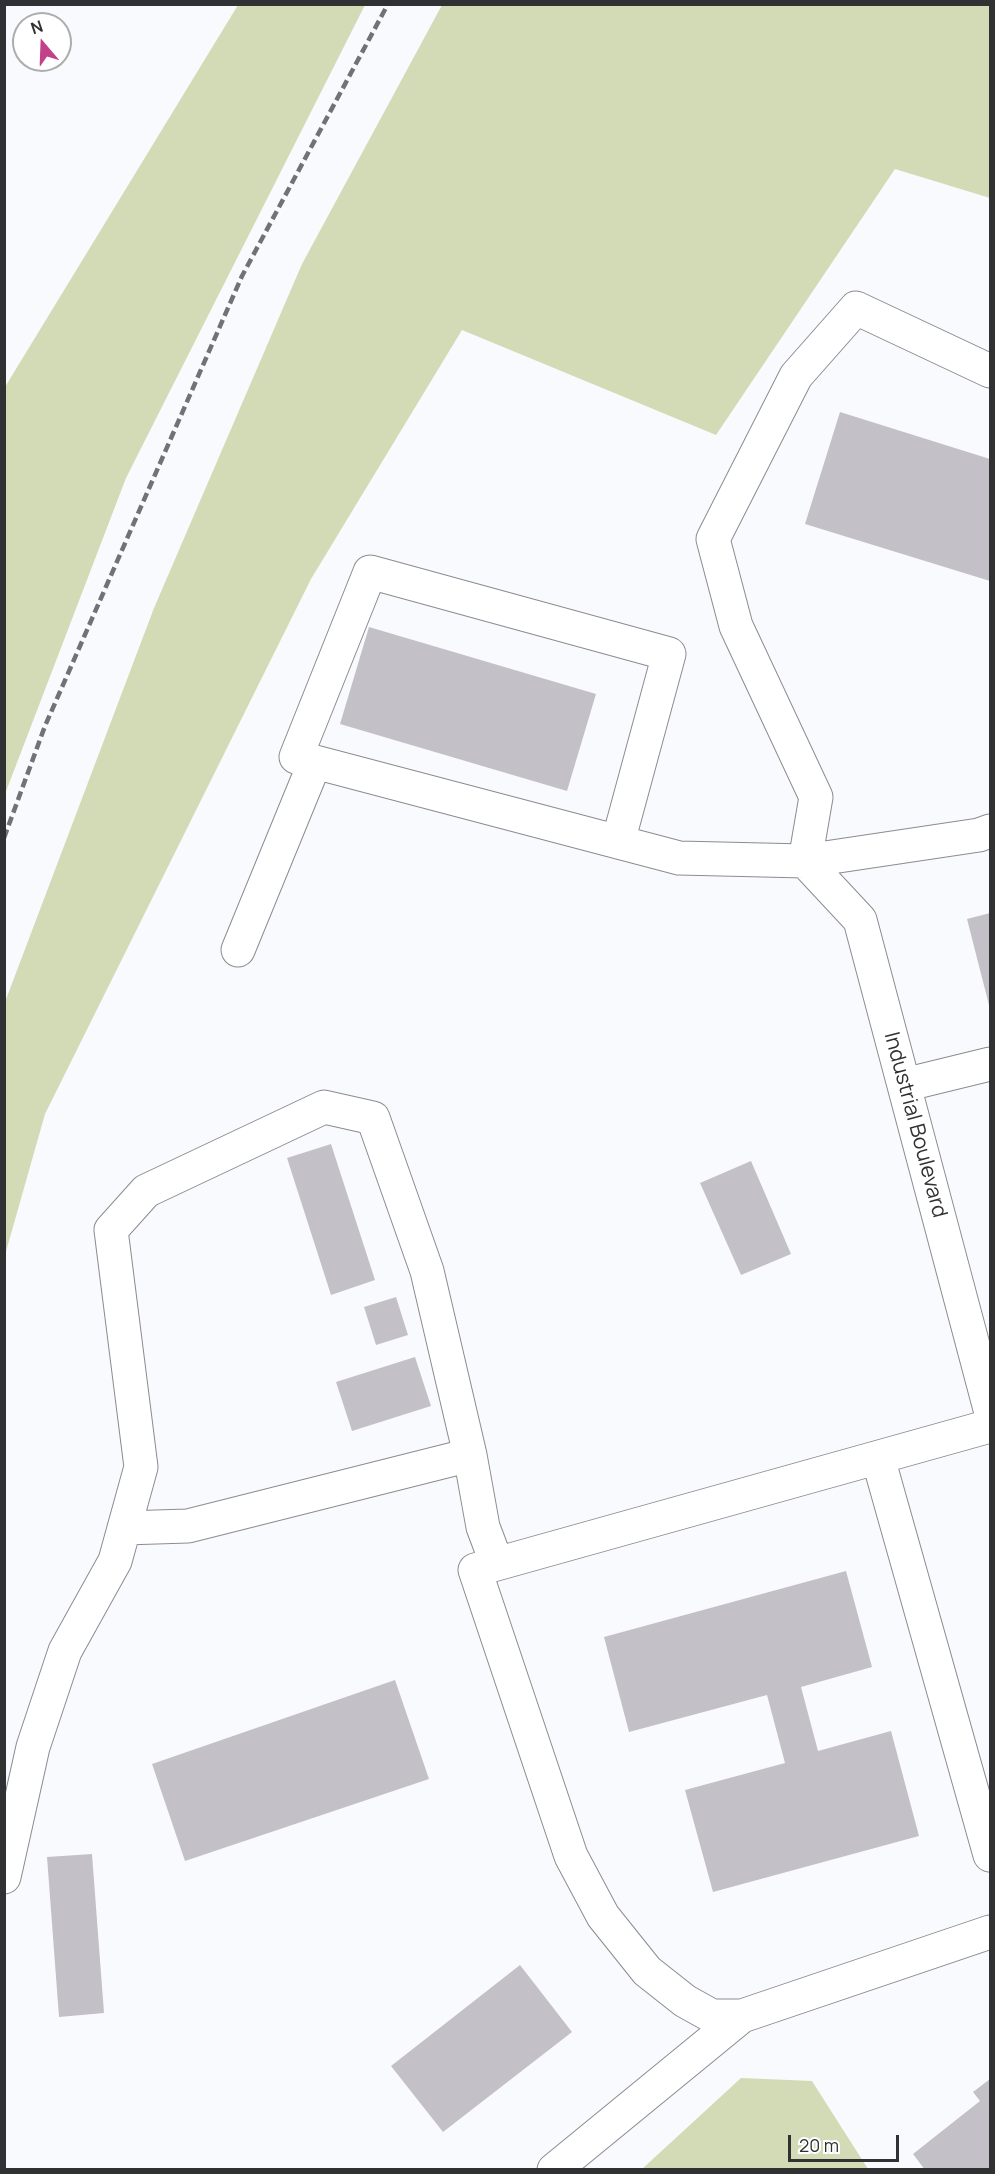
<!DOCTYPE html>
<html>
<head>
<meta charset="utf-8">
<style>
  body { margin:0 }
  #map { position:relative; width:995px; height:2174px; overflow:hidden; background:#f9fafe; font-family:Manrope,sans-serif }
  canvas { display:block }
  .frame { position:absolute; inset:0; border:6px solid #303133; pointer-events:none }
  .north { position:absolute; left:12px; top:12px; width:60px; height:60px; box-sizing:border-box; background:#fff; border:2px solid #acadad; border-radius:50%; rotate:341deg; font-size:16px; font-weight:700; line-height:24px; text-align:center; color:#303133 }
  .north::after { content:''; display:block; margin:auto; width:21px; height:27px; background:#c2418a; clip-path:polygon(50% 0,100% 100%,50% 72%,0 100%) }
  .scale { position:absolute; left:788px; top:2135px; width:111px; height:27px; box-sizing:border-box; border:3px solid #303133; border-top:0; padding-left:8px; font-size:18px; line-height:21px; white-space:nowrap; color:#303133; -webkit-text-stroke:4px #fff; paint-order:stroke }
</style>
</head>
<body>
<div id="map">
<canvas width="995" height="2174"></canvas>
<div class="frame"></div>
<div class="north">N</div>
<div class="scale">20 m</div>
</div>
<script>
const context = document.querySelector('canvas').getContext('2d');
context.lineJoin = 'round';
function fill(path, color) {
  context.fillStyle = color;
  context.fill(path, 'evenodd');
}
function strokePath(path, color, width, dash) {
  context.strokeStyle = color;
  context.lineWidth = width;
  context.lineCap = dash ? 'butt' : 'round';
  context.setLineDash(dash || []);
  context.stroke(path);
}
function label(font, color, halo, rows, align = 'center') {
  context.font = font + ' Manrope,sans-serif';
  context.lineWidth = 6;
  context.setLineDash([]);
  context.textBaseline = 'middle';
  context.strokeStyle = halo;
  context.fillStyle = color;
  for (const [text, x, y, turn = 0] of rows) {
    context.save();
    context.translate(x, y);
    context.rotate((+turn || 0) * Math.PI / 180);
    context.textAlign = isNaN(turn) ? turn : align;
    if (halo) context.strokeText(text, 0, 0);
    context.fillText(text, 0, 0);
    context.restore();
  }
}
fill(new Path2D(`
  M238,5H365L126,478L5,794V387Z
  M442,5H990V198L895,169L716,435L462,330L311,579L45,1114L5,1255V1002L154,608L302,264Z
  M741,2078L812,2081L868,2169H642Z`), '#d2dbb6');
fill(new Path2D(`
  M840,412L990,459V581L805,524Z
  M369,627L596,694L567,791L340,724Z
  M990,913V1009L967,919Z
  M331,1144L375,1280L331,1295L287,1158Z
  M751,1161L791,1254L741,1275L700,1183Z
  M396,1297L408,1335L376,1345L364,1307Z
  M415,1357L431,1406L352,1431L336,1382Z
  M846,1571L872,1667L801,1687L818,1751L891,1731L919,1836L713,1892L685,1790L785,1763L767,1695L629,1732L604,1637Z
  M395,1680L429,1779L185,1861L152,1764Z
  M92,1854L104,2013L59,2017L47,1857Z
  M520,1965L572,2032L443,2132L391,2066Z
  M990,2079V2170H925L913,2154L980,2101L973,2092Z`), '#c3c1c7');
const minor = new Path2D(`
  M990,371L856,308L796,376L713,539L736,626L816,797L805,861L979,835L990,831
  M618,842L669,654L370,572L296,757L679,858L805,861L860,920L990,1409
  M238,950L315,762
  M904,1085L990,1064
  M990,1426L475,1570L571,1856L603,1916L647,1971L685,2001L712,2016H742L990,1932
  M878,1458L990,1855
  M124,1528L188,1526L470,1455
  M4,1877L33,1747L65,1651L115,1561L141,1467L111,1230L146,1191L324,1107L373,1118L427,1271L470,1455L483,1527L497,1564
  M554,2170L742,2016`);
strokePath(minor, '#8b8c91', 35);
strokePath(minor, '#fff', 33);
strokePath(new Path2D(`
  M4,838L45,726L242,276L388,4`), '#717275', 4.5, [9, 4.5]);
label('21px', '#303133', '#fff', [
  ["Industrial Boulevard",915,1125,75]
]);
</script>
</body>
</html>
